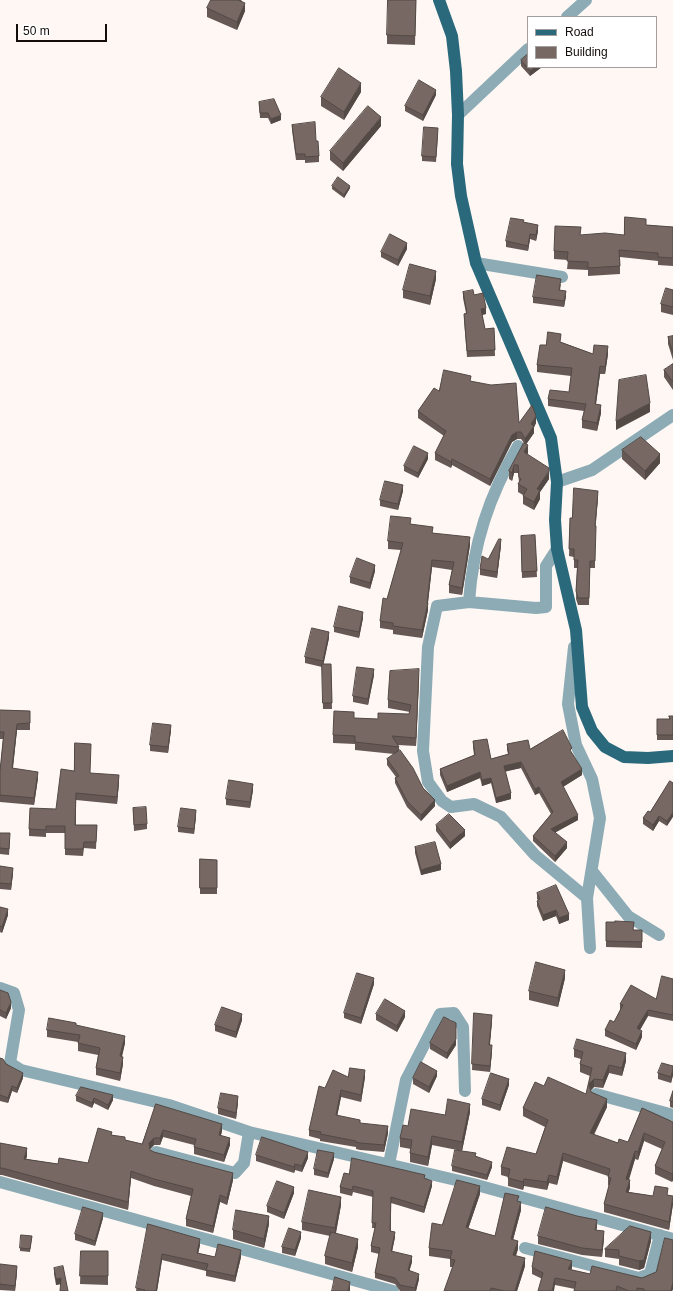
<!DOCTYPE html>
<html>
<head>
<meta charset="utf-8">
<style>
  body { margin:0 }
  #map { position:relative; width:673px; height:1291px; overflow:hidden; background:#fef7f4; font-family:Helvetica,sans-serif }
  canvas { display:block }
  .legend { position:absolute; left:527px; top:16px; width:130px; height:52px; box-sizing:border-box; background:#fff; border:1px solid #a19e9d; margin:0; padding:5px 7px; list-style:none; font-size:12px; color:#130d0b }
  .legend li { display:flex; align-items:center; gap:8px; height:20px }
  .legend b { width:20px; border:1px solid #a19e9d }
  .scale { position:absolute; left:16px; top:24px; width:91px; height:18px; box-sizing:border-box; border:2px solid #130d0b; border-top:0; padding-left:5px; font-size:12px; line-height:14px; white-space:nowrap; color:#130d0b; -webkit-text-stroke:3px #fff; paint-order:stroke }
</style>
</head>
<body>
<div id="map">
<canvas width="673" height="1291"></canvas>
<ul class="legend">
<li><b style="height:5px;background:#2a697b"></b>Road</li>
<li><b style="height:11px;background:#776863"></b>Building</li>
</ul>
<div class="scale">50 m</div>
</div>
<script>
const context = document.querySelector('canvas').getContext('2d');
context.lineJoin = 'round';
function strokePath(path, color, width, dash) {
  context.strokeStyle = color;
  context.lineWidth = width;
  context.lineCap = dash ? 'butt' : 'round';
  context.setLineDash(dash || []);
  context.stroke(path);
}
function fill(path, color) {
  context.fillStyle = color;
  context.fill(path, 'evenodd');
}
strokePath(new Path2D(`
  M567,17L586,0
  M458,115L528,49
  M476,263L562,277
  M557,482L592,470L673,415
  M557,549L546,566V607L536,608L469,602L437,606L428,647L423,751L428,782L442,801L451,807L474,804L501,817L535,855L587,898
  M469,602C473,544 489,496 518,446
  M574,647L568,704L576,745L592,779L600,818L587,898L590,948
  M592,871L628,916L659,935
  M0,988L14,993L19,1010L10,1063L21,1070L169,1105L249,1132L473,1184L673,1239
  M596,1094L673,1115
  M156,1152L235,1173L244,1163L249,1132
  M389,1164L406,1080L440,1014L454,1013L463,1027L465,1091
  M0,1182L393,1291
  M525,1248L639,1278L650,1274L660,1235`), '#8cabb5', 12);
strokePath(new Path2D(`
  M439,0L452,36L456,71L458,115L457,164L461,196L476,263L551,438L557,482L555,520L557,549L576,630L582,707L592,731L605,747L624,757L648,758L673,756`), '#2a697b', 12);
fill(new Path2D(`
  M211,0H242L241,1L245,11L237,30L207,17V8Z
  M416,0L415,45L387,44V35Z
  M521,60L528,67H542L530,76L521,66Z
  M361,92L344,120L321,106V97Z
  M436,95L423,121L405,111V106Z
  M259,102L281,120L271,124L268,118H260Z
  M292,125L316,141L319,156V162L305,163V160H296L292,130Z
  M381,126L343,171L330,160V151Z
  M438,134L436,162L422,161V156Z
  M332,186L350,188L344,198L332,189Z
  M524,222L538,231L536,241L530,239L528,251L506,247V241Z
  M646,225L673,227V266L658,265V261L620,257V274L588,276V270L567,269L568,260L554,259V251L581,235H624Z
  M407,249L398,266L381,257V252Z
  M436,279L430,305L403,298V290Z
  M561,284L560,290L566,296L564,307L533,303V297Z
  M673,290V315L661,312V304Z
  M463,292L474,295L486,314L482,315L485,329L494,328L495,356L467,357L464,319V314L466,313L463,298Z
  M673,336V360L668,344V337Z
  M561,342L593,354H608L605,374H600L596,404L601,413L597,431L582,428V420L584,411L548,406V399L569,392L571,376L537,372V365L546,345Z
  M673,364V390L664,377V370Z
  M471,381L519,423H536L534,427V433L526,444L528,453L527,454L549,479L540,492V499L534,510L523,504V495L518,492V484L519,482L518,473H514L512,481L509,479V471L524,443L521,439H517L512,442L490,486L452,465L451,468L435,460V453L444,436L418,418V411L439,391Z
  M622,450L660,463L645,480L622,459Z
  M428,459L418,478L404,471V466Z
  M403,491L398,510L380,506V500Z
  M598,498L595,526V568H590L589,605H578L576,599L577,568H574V557L569,556L570,518H572Z
  M411,524L433,533L470,545L462,595L449,593V585L452,570L432,567L428,603V610L422,638L393,634V630L380,628V621L387,599L401,550L388,549V541Z
  M535,535L537,577L522,578L521,536Z
  M501,545L497,578L480,575V569Z
  M375,571L370,589L350,583V577Z
  M363,618L359,638L334,632V627Z
  M329,638L323,664H331L332,709H323L322,667L305,663V657Z
  M374,675L368,705L353,702V696Z
  M419,677L416,746L398,745L399,747V751L435,806L421,821L407,807L395,783V778L396,777L387,765V759L394,754L355,750V744L333,743V735L354,718L378,719L409,714L410,712L388,708V700Z
  M0,710L30,711V730H17L13,768L38,778L34,805L0,802V771L3,739H0Z
  M669,716H673V741V740H657V719H669Z
  M171,730L168,753L150,751V745Z
  M473,741L491,759L508,754L507,750V744L530,749L572,753L582,775L563,787L578,820L555,832L567,848L555,862L533,841V836L551,814L539,793L535,795L521,768L505,771L511,799L496,803L491,783L482,786L480,778L447,792L440,775V769L474,755L473,747Z
  M90,773L119,782L117,804L76,800V825H97L96,849L84,848L83,856L65,855V833H46V837L29,836V829L56,809Z
  M670,781L667,826L659,821L653,831L643,824V818L650,812Z
  M253,790L250,808L226,805V799Z
  M133,808L147,824V829L134,831Z
  M196,816L194,834L178,832V827Z
  M436,825L465,836L450,849L436,831Z
  M0,833L10,839L9,855L0,854Z
  M415,847L441,870L421,875L415,853Z
  M200,859L217,860V894H200Z
  M0,866L13,873L11,890L0,889Z
  M537,893L569,920L559,924L556,916L543,921L537,906V901L538,900L537,899Z
  M0,907L8,915L2,933L0,932Z
  M606,922L634,930H642V948L606,947Z
  M565,978L558,1007L529,1000V991Z
  M673,979V1021L648,1016L640,1030L642,1037L636,1050L605,1036V1030L614,1022L620,1010V1004L656,999Z
  M374,984L361,1024L344,1018V1013Z
  M0,990L11,1008L6,1019L0,1016Z
  M474,1013L492,1021L490,1045L492,1051L490,1072L472,1070Z
  M376,1014L405,1017L397,1032L376,1020Z
  M242,1020L236,1038L215,1031V1025Z
  M76,1025L125,1043L122,1057L123,1064L120,1081L96,1075V1068L98,1055L78,1051V1042L47,1037V1030Z
  M430,1043L456,1045L447,1059L430,1049Z
  M574,1049L626,1061L622,1076L609,1073L603,1088L594,1087L591,1090V1092L607,1107L594,1135L618,1143L628,1142L642,1108L673,1122V1180L672,1182L655,1174V1166L662,1149L644,1141L638,1160L635,1159L629,1180L630,1188L628,1192L653,1196L668,1195L673,1204L669,1230L604,1212V1204L609,1186L608,1185V1176L563,1161L557,1185L549,1183L547,1190L524,1186L523,1190L508,1186V1177L501,1175V1167L536,1154L545,1127L523,1116V1108L544,1086L586,1094L590,1076L580,1072V1064L581,1059L574,1057Z
  M0,1058L23,1078L17,1093L12,1091L8,1103L0,1101Z
  M673,1066V1075L671,1083L658,1079V1073Z
  M437,1076L429,1093L413,1084V1078Z
  M348,1077H365L361,1102L341,1097L337,1116L388,1133L384,1152L360,1150L356,1149V1147L320,1141V1139L309,1136V1130L325,1088Z
  M509,1085L500,1111L482,1105V1099Z
  M673,1091V1108L670,1107V1101Z
  M76,1096L113,1100L108,1110L94,1103L92,1108L76,1101Z
  M238,1102L236,1119L218,1114V1108Z
  M156,1104L222,1131L221,1135L230,1145L224,1162L194,1154V1145L163,1137L160,1145H154L150,1149V1150L154,1152L233,1180L227,1205L220,1202L213,1233L186,1226V1219L191,1196L154,1186L131,1178L128,1210L2,1175H0V1143L27,1156L26,1159L58,1164L88,1163L112,1135L125,1140L142,1144Z
  M470,1112L462,1151L432,1145L428,1166L410,1162V1153L411,1149L400,1147V1138L408,1126L445,1115Z
  M256,1155L308,1158L302,1172L295,1170L294,1173L256,1161Z
  M476,1156L492,1167L487,1180L452,1171V1166Z
  M334,1159L328,1178L314,1175V1169Z
  M349,1174L425,1179L432,1186L424,1213L391,1203V1231L395,1237L392,1251L412,1262L409,1271L419,1279L416,1291H400L395,1284L375,1278V1273L379,1254L371,1252V1246L375,1228H372L373,1197L353,1192L352,1196L340,1193V1187Z
  M294,1193L284,1219L267,1212V1206Z
  M480,1194L468,1229L495,1236L519,1201L521,1210L513,1240L518,1249L516,1256L525,1266L517,1291H444L453,1267H450V1259L429,1256V1248L442,1225Z
  M341,1205L336,1233L358,1247L352,1272L325,1264V1256L330,1236L302,1230V1222Z
  M103,1218L95,1246L75,1240V1234Z
  M148,1224L200,1245L198,1253L215,1257H241L235,1282L206,1276V1271L162,1260L157,1291H136Z
  M269,1224L264,1248L233,1239V1230Z
  M597,1227L596,1230L604,1238L602,1257L582,1255L538,1244V1236Z
  M32,1236L30,1252L20,1251V1248Z
  M301,1238L295,1256L282,1253V1247Z
  M673,1240V1289L672,1291H574L575,1289L555,1285L532,1274V1267L572,1268L571,1270L590,1274L642,1278L656,1272Z
  M651,1241L644,1268L639,1270L619,1265V1259L605,1257V1249Z
  M81,1251H108V1285L80,1284Z
  M0,1264L17,1272L15,1291L0,1290Z
  M54,1268L60,1284L56,1285L54,1274Z`), '#665955');
fill(new Path2D(`
  M245,3V11L237,30V22Z
  M535,67H542L530,76V71Z
  M361,83V92L344,120V112Z
  M436,90V95L423,121V115Z
  M281,115V120L271,124V119Z
  M381,117V126L343,171V163Z
  M350,186V188L344,198V195Z
  M538,225V231L536,241V235Z
  M530,234V239L528,251V246Z
  M407,243V249L398,266V260Z
  M436,271V279L430,305V296Z
  M566,291V296L564,307V301Z
  M486,308V314L481,315V309Z
  M608,346V354L605,374V367Z
  M600,366V374L595,411V404Z
  M650,403V412L616,430V421Z
  M601,405V413L597,431V423Z
  M536,416V423L534,427V433L525,446V439L531,424Z
  M517,432V439L512,442L490,486V479L512,435Z
  M528,445V453L524,460V452Z
  M428,453V459L418,478V473Z
  M660,454V463L645,480V471Z
  M452,459V465L451,468V462Z
  M514,465V473L512,481V473Z
  M549,471V479L540,492V499L534,510V502L537,489Z
  M403,485V491L398,510V504Z
  M598,491V498L595,534V526Z
  M470,537V545L462,595V588Z
  M501,539V545L497,578V572Z
  M432,560V567L427,610L428,603V610L422,638V630L427,603Z
  M375,565V571L370,589V583Z
  M363,612V618L359,638V632Z
  M329,632V638L323,667V661Z
  M374,669V675L368,705V699Z
  M419,669V677L416,746V738Z
  M17,724V730L12,775V768Z
  M171,725V730L168,753V747Z
  M521,762V768L504,772V766Z
  M582,769V775L561,788V782Z
  M38,772V778L34,805V798Z
  M480,772V778L447,792V786Z
  M119,775V782L117,804V797Z
  M491,778V783L482,786V780Z
  M253,784V790L250,808V802Z
  M539,787V793L535,795V789Z
  M511,793V799L496,803V798Z
  M435,800V806L421,821V815Z
  M196,810V816L194,834V829Z
  M673,812V817L667,826V821Z
  M578,815V820L551,835V829Z
  M659,816V821L653,831V825Z
  M465,830V836L450,849V843Z
  M567,842V848L555,862V856Z
  M441,864V870L421,875V870Z
  M13,868V873L11,890V884Z
  M8,909V915L2,933V927Z
  M556,910V916L543,921V915Z
  M569,914V920L559,924V918Z
  M565,970V978L558,1007V998Z
  M374,978V984L361,1024V1018Z
  M11,1002V1008L6,1019V1013Z
  M648,1010V1016L637,1035V1028Z
  M405,1011V1017L397,1032V1026Z
  M242,1014V1020L236,1038V1032Z
  M492,1015V1021L489,1050V1045Z
  M642,1031V1037L636,1050V1044Z
  M125,1036V1043L120,1063V1056Z
  M456,1039V1045L447,1059V1053Z
  M492,1045V1051L490,1072V1066Z
  M626,1053V1061L622,1076V1068Z
  M123,1057V1064L120,1081V1073Z
  M609,1065V1073L603,1088V1080Z
  M673,1069V1075L671,1083V1077Z
  M365,1070V1077L361,1102V1095Z
  M437,1071V1076L429,1093V1087Z
  M23,1073V1078L17,1093V1088Z
  M509,1079V1085L500,1111V1105Z
  M594,1079V1087L589,1092V1084Z
  M12,1086V1091L8,1103V1098Z
  M341,1090V1097L336,1122V1115Z
  M113,1095V1100L108,1110V1105Z
  M238,1096V1102L236,1119V1113Z
  M94,1098V1103L92,1108V1103Z
  M607,1099V1107L590,1141V1133Z
  M470,1104V1112L462,1151V1142Z
  M222,1124V1131L219,1142V1135Z
  M388,1126V1133L384,1152V1145Z
  M163,1130V1137L160,1145V1138Z
  M644,1133V1141L638,1160V1152Z
  M432,1136V1145L428,1166V1157Z
  M154,1138V1145L149,1150V1143Z
  M230,1138V1145L224,1162V1155Z
  M27,1148V1156L24,1166V1159Z
  M635,1151V1159L626,1187V1179Z
  M308,1152V1158L302,1172V1166Z
  M334,1153V1159L328,1178V1173Z
  M563,1153V1161L557,1185V1177Z
  M492,1162V1167L487,1180V1175Z
  M295,1164V1170L294,1173V1167Z
  M131,1171V1178L128,1210V1202Z
  M673,1172V1180L672,1182V1174Z
  M233,1173V1180L227,1205V1198Z
  M549,1175V1183L547,1190V1182Z
  M524,1179V1186L523,1190V1182Z
  M630,1180V1188L626,1200V1192Z
  M432,1181V1186L424,1213V1207Z
  M480,1186V1194L466,1235V1227Z
  M294,1187V1193L284,1219V1213Z
  M220,1195V1202L213,1233V1226Z
  M673,1196V1204L669,1230V1222Z
  M341,1197V1205L335,1237V1228Z
  M521,1202V1210L511,1247V1239Z
  M103,1213V1218L95,1246V1241Z
  M269,1216V1224L264,1248V1239Z
  M597,1220V1227L595,1237V1230Z
  M604,1231V1238L602,1257V1250Z
  M301,1232V1238L295,1256V1250Z
  M395,1232V1237L391,1257V1251Z
  M651,1232V1241L644,1268L639,1270V1261Z
  M200,1239V1245L197,1259V1253Z
  M358,1239V1247L352,1272V1263Z
  M518,1241V1249L513,1263V1255Z
  M241,1250V1257L235,1282V1276Z
  M162,1254V1260L157,1291H156Z
  M412,1256V1262L408,1276V1270Z
  M525,1258V1266L517,1291H515Z
  M572,1261V1268L568,1276V1269Z
  M17,1266V1272L15,1291V1286Z
  M419,1274V1279L416,1291H415V1288Z
  M61,1278V1284L56,1285V1279Z
  M555,1278V1285L554,1291H552Z
  M350,1282V1291H348Z
  M673,1282V1289L672,1291H671Z`), '#534945');
const building = new Path2D(`
  M211,0H238L245,3L237,22L207,8Z
  M388,0H416L415,36L387,35Z
  M528,54V67H535L530,71L521,60Z
  M339,68L361,83L344,112L321,97Z
  M419,80L436,90L423,115L405,106Z
  M274,99L281,115L271,119L268,113H260L259,102Z
  M368,106L381,117L343,163L330,151Z
  M315,122L316,141H318L319,156L305,157V154H296L292,125Z
  M424,127L438,128L436,157L422,156Z
  M338,177L350,186L344,195L332,186Z
  M625,217L646,219V225L673,227V258L658,257V253L619,250L620,266L588,268V262L567,261L568,252L554,251L555,226L581,227L580,235L605,233L624,235Z
  M511,218L524,220L523,222L538,225L536,235L530,234L528,246L506,241Z
  M390,234L407,243L398,260L381,252Z
  M410,264L436,271L430,296L403,290Z
  M537,275L561,279L559,290L566,291L564,301L533,297Z
  M666,288L673,290V307L661,304Z
  M473,290L474,295L483,293L486,308L481,309L485,329L494,328L495,350L467,351L464,314L467,313L463,292Z
  M548,332L561,334L560,342L593,354L594,345L608,346L605,367L600,366L595,404L601,405L597,423L582,420L586,404L548,399L550,390L569,392L572,368L537,365L540,345H546Z
  M673,336V353L668,337Z
  M673,364V382L664,370Z
  M444,370L471,376L470,381L491,385L516,383L519,423L532,405L536,416L531,424L534,426L525,439L521,432H517L512,435L490,479L452,459L451,462L435,453L446,431L418,411L434,388L439,391Z
  M646,375L650,403L616,421L619,380Z
  M641,437L660,454L645,471L622,450Z
  M524,443L528,445L524,452L549,468V471L537,489L540,490L534,502L523,496L527,489L518,484L521,479L519,477L518,465H514L512,473L509,471Z
  M414,446L428,453L418,473L404,466Z
  M385,481L403,485L398,504L380,500Z
  M574,488L598,491L595,526H596L595,561H590L589,598H578L576,591L578,560H574V549H569L570,518H572Z
  M391,516L411,518L410,524L433,527L432,533L470,537L462,588L449,585L454,562L432,560L427,603H428L422,630L393,626V623L380,621L383,598L387,599L403,543L388,541Z
  M535,535L537,571L522,572L521,536Z
  M499,539H501L497,572L480,569L482,556L488,559Z
  M357,558L375,565L370,583L350,577Z
  M339,606L363,612L359,632L334,627Z
  M312,628L329,632L323,661L305,657Z
  M322,664H331L332,703H323Z
  M357,667L374,669L368,699L353,696Z
  M419,669L416,738L392,736L399,747L355,742V736L333,735L334,711L354,712V718L378,719V713L409,714L411,705L388,700L390,671Z
  M0,710L30,711V723L17,724L12,768L38,772L34,798L0,795V771L4,732H0Z
  M669,716H673V736V735H657V719H670Z
  M153,723L171,725L168,747L150,745Z
  M563,730L572,748L570,750L582,769L561,782L578,815L551,829L567,842L555,856L533,836L553,812L539,787L535,789L521,762L504,766L511,793L496,798L491,778L482,780L480,772L447,786L440,769L475,755L473,741L487,739L491,759L509,754L507,744L528,740L530,749Z
  M75,743L91,744L90,773L119,775L117,797L76,793L75,825H97L96,842H84L83,849H65V826H46V830L29,829L30,808L56,809L61,769L74,771Z
  M400,750L413,768L423,788L435,800L421,815L407,801L395,778L399,776L387,759Z
  M229,780L253,784L250,802L226,799Z
  M670,781L673,783V812L667,821L659,816L653,825L643,818L648,811L650,812Z
  M146,807L147,824L134,825L133,808Z
  M181,808L196,810L194,829L178,827Z
  M449,814L465,830L450,843L436,825Z
  M0,833H10L9,849L0,848Z
  M435,842L441,864L421,870L415,847Z
  M200,859L217,860V888H200Z
  M0,866L13,868L11,884L0,883Z
  M556,885L569,914L559,918L556,910L543,915L537,901L540,899L537,893Z
  M0,907L8,909L2,927L0,926Z
  M615,921L634,922L633,930H642V942L606,941V922H615Z
  M536,962L565,970L558,998L529,991Z
  M357,973L374,978L361,1018L344,1013Z
  M662,976L673,979V1015L648,1010L637,1028L642,1031L636,1044L605,1030L610,1020L614,1022L623,1005L620,1004L631,985L656,999Z
  M0,990L8,993L11,1002L6,1013L0,1010Z
  M385,999L405,1011L397,1026L376,1014Z
  M222,1007L242,1014L236,1032L215,1025Z
  M474,1013L492,1015L489,1045H492L490,1066L472,1064Z
  M444,1017L456,1023V1039L447,1053L430,1043Z
  M49,1018L76,1023V1025L125,1036L120,1056L123,1057L120,1073L96,1068L100,1048L78,1043L80,1035L47,1030Z
  M577,1039L626,1053L622,1068L609,1065L603,1080L594,1079L589,1084L591,1092L607,1099L590,1133L618,1143L619,1139L628,1142L642,1108L673,1122V1172L672,1174L655,1166L665,1142L644,1133L638,1152L635,1151L626,1179L630,1180L626,1192L653,1196L655,1186L668,1188L667,1195L673,1196L669,1222L604,1204L611,1178L608,1177L610,1169L563,1153L557,1177L549,1175L547,1182L524,1179L523,1182L508,1178L510,1169L501,1167L507,1147L536,1154L548,1120L523,1108L535,1082L544,1086L548,1077L586,1094L592,1068L580,1064L583,1052L574,1049Z
  M0,1058L3,1059L6,1064L23,1073L17,1088L12,1086L8,1098L0,1095Z
  M421,1062L437,1071L429,1087L413,1078Z
  M662,1063L673,1066V1069L671,1077L658,1073Z
  M350,1068L365,1070L361,1095L341,1090L336,1115L360,1120V1123L388,1126L384,1145L360,1143L356,1142V1141L320,1134L321,1132L309,1130L319,1086L325,1088L333,1070L348,1077Z
  M491,1073L509,1079L500,1105L482,1099Z
  M81,1087L113,1095L108,1105L94,1098L92,1103L76,1096Z
  M673,1091V1102L670,1101Z
  M221,1093L238,1096L236,1113L218,1108Z
  M448,1099L470,1104L462,1142L432,1136L428,1157L410,1153L412,1140L400,1138L403,1125L408,1126L411,1109L445,1115Z
  M156,1104L222,1124L219,1135L230,1138L224,1155L194,1147L196,1139L163,1130L160,1138H154L149,1143L150,1150L154,1152L233,1173L227,1198L220,1195L213,1226L186,1219L193,1189L154,1179L131,1171L128,1202L2,1168H0V1143L27,1148L24,1159L58,1164L59,1158L88,1163L98,1128L112,1132L111,1135L125,1137V1140L142,1144Z
  M262,1137L308,1152L302,1166L295,1164L294,1167L256,1155Z
  M318,1150L334,1153L328,1173L314,1169Z
  M455,1150L476,1153L475,1156L492,1162L487,1175L452,1166Z
  M352,1158L425,1175L424,1178L432,1181L424,1207L391,1197L390,1231L395,1232L391,1251L412,1256L408,1270L419,1274L415,1288L400,1285L395,1278L375,1273L380,1248L371,1246L376,1223H372L373,1191L353,1186L352,1190L340,1187L344,1173L349,1174Z
  M457,1180L480,1186L466,1227L470,1229L495,1236L505,1193L519,1196L517,1201L521,1202L511,1239L518,1241L513,1255L525,1258L515,1291H504L491,1288L490,1291H444L455,1260L450,1259L452,1251L429,1248L432,1223L442,1225Z
  M277,1181L294,1187L284,1213L267,1206Z
  M309,1190L341,1197L335,1228L302,1222Z
  M83,1207L103,1213L95,1241L75,1234Z
  M546,1207L577,1216L597,1220L595,1230L604,1231L602,1250L582,1248L538,1236Z
  M236,1210L269,1216L264,1239L233,1230Z
  M148,1224L200,1239L197,1253L215,1257L218,1244L241,1250L235,1276L206,1270L208,1264L162,1254L156,1291H144L145,1290L136,1288Z
  M630,1226L651,1232L644,1260L639,1261L619,1256V1250L605,1249Z
  M289,1228L301,1232L295,1250L282,1247Z
  M331,1232L358,1239L352,1263L325,1256Z
  M21,1235L32,1236L30,1249L20,1248Z
  M665,1238L673,1240V1282L671,1291H644V1289L637,1288V1291H629L617,1286L616,1291H574L576,1282L555,1278L552,1291H538L543,1273L532,1267L535,1251L572,1261L568,1269L590,1274L592,1266L642,1278L656,1272Z
  M81,1251H108V1276H80Z
  M0,1264L17,1266L15,1286L0,1284Z
  M63,1266L68,1291H60L61,1278L56,1279L54,1268Z
  M335,1277L350,1282L348,1291H332Z`);
fill(building, '#776863');
strokePath(building, '#534945', 1);
</script>
</body>
</html>
